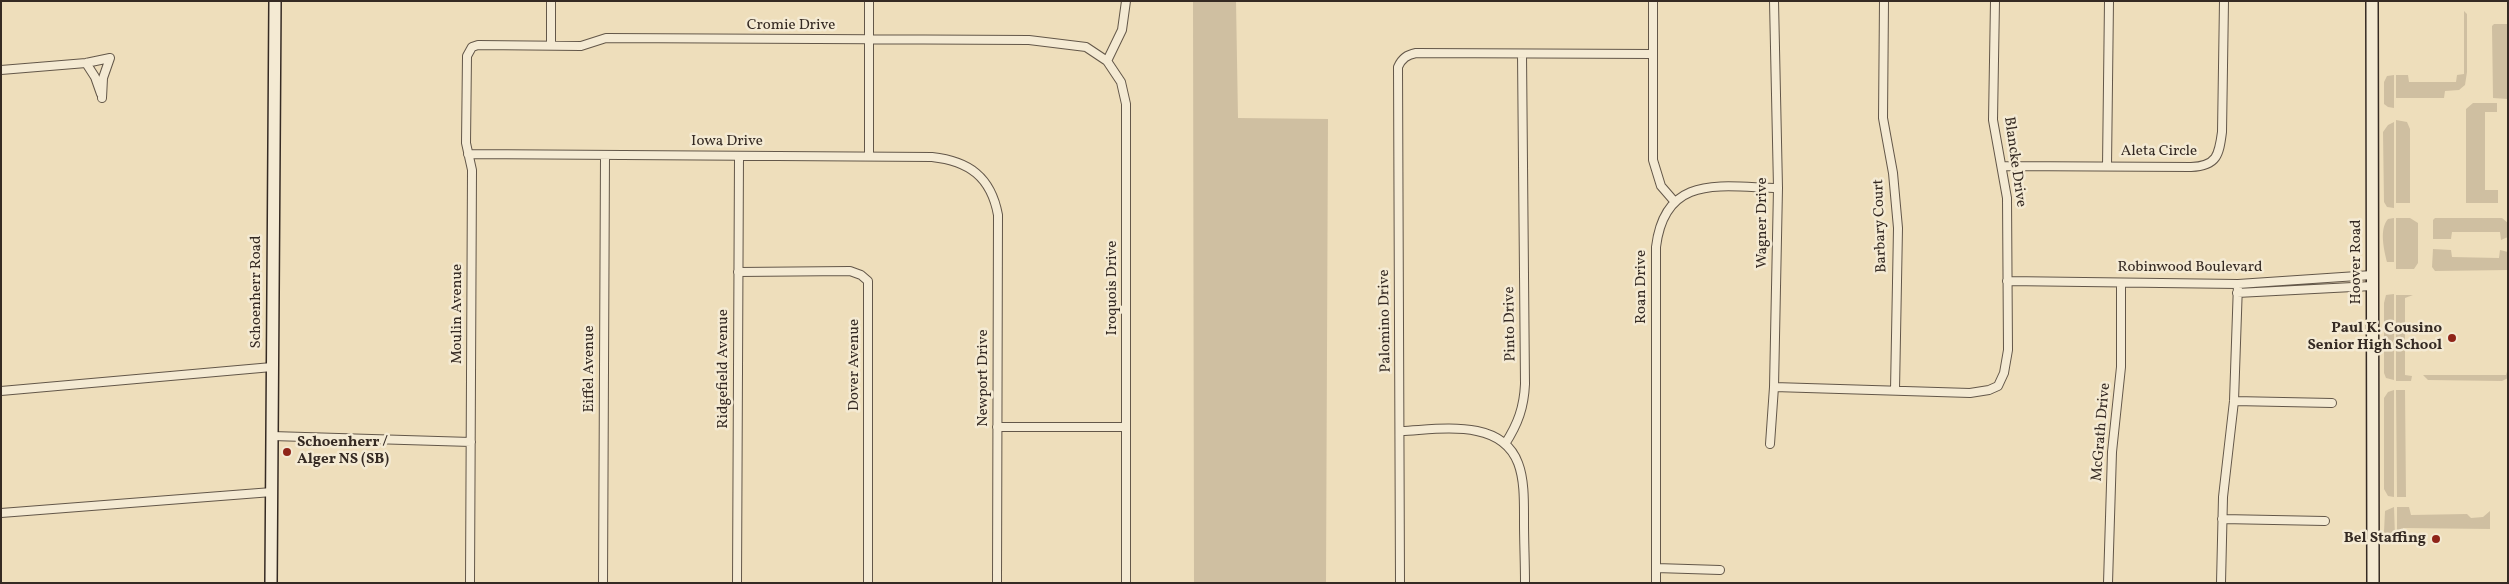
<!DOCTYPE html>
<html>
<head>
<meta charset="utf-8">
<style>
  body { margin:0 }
  #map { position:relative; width:2509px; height:584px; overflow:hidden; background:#eedebb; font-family:Vollkorn,serif }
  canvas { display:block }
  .frame { position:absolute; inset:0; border:2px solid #352a23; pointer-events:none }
</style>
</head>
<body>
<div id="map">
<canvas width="2509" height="584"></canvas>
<div class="frame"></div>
</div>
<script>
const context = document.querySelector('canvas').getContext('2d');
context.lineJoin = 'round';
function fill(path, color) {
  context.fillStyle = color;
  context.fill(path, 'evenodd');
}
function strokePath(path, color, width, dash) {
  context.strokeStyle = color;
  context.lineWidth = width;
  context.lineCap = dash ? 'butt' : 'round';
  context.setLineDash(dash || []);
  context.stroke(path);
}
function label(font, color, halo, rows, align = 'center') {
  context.font = font + ' Vollkorn,serif';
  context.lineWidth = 5;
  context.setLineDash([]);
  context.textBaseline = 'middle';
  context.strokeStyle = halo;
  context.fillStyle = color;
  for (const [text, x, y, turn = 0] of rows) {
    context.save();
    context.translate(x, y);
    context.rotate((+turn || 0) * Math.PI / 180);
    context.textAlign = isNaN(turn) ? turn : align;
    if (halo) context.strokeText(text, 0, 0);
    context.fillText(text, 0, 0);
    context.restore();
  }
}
fill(new Path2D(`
  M1193,1H1236L1238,118L1328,119L1326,583H1194Z
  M2464,11L2467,14V72L2465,85L2459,90L2445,91L2444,98H2396V75H2408L2409,82H2456L2457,75L2464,74Z
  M2494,24H2508V99L2493,98L2492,26Z
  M2394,75V108L2388,107L2384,104V82L2387,76Z
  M2473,103H2497V112H2485V190H2498V203H2466V109Z
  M2396,120L2407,122L2410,129V203H2396Z
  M2394,122V208L2387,207L2384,202L2383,132L2388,125Z
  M2394,218V262H2387C2384,250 2379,229 2388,219Z
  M2396,218H2410L2418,223V263L2414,269H2396Z
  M2435,218H2502L2508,223V237L2501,240L2500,232H2452L2451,239H2433V220Z
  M2433,249L2451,250L2452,257L2499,258L2500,250L2508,252V270L2435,271L2432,267Z
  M2394,294V380L2386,378L2384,373V303L2386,295Z
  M2396,295H2413L2405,298V375L2412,376L2411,381H2396Z
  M2508,368V378L2502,381L2428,380L2423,375H2506Z
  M2394,390V497L2388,496L2384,489V398L2388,392Z
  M2396,390H2405L2406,497H2397Z
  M2394,507L2395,537H2389L2384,532L2385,511Z
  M2397,507H2409L2411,515L2467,514L2471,518L2483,517L2490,511V529L2403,528V537H2397Z`), '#cfbfa1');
const minor = new Path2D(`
  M1653,1V160L1661,186L1674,201
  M1884,1L1883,118L1893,173L1898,228L1895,390
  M551,45V1
  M86,63L95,77L101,94
  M1,70L86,63L110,58L103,78L102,98
  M468,154L932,157C969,161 991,177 998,215L997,583
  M869,156V1
  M2002,166L2191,167C2217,166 2219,155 2222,132L2224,1
  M2107,166L2109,1
  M738,272L850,271L861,275L868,281V583
  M2007,281L2238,284L2372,275
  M2237,293L2372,286
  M1774,387L1970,393L1989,390L1998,386L2004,373L2008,350L2007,198L1993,120L1995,1
  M1,391L272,367
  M2234,401L2332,403
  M997,427H1126
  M1401,431C1425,430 1453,426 1477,431C1526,441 1524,482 1524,522C1524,542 1525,562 1525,583
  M272,436L471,442
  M1505,444C1518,424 1524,407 1525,384L1522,54
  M1770,444L1774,387L1778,188L1774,1
  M1,513L272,492
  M2222,519L2325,521
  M1656,568L1720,570
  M470,583L472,170L466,143L467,56L472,47L478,45L581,46L606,38L1029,40L1086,47L1107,61
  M603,583L605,155
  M737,583L739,156
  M1126,583V104L1121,82L1107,61L1122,30L1126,1
  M1400,583L1398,67C1402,58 1407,55 1416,53L1653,54
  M1656,583V247C1665,173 1721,187 1778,188
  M2108,583L2112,452L2121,367V283
  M2221,583L2223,497L2234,401L2238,284`);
const secondary = new Path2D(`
  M2372,1L2373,583
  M271,583L275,1`);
strokePath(minor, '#635749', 10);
strokePath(secondary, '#352a23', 14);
strokePath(minor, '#f4ead3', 8);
strokePath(secondary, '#f4ead3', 11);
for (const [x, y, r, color] of [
  [2452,338,5,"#8f2418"],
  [287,452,5,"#8f2418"],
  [2436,539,5,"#8f2418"]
]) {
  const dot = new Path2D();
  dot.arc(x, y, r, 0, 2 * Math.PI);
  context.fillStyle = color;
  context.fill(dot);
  strokePath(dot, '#f4ead3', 2);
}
label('15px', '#352a23', '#f4ead3', [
  ["Cromie Drive",791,26],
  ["Iowa Drive",727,142],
  ["Aleta Circle",2159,152],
  ["Blancke Drive",2014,162,82],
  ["Wagner Drive",1763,223,-90],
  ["Barbary Court",1881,226,-92],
  ["Hoover Road",2357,262,-90],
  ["Robinwood Boulevard",2190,268],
  ["Roan Drive",1642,287,-90],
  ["Iroquois Drive",1113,288,-90],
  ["Schoenherr Road",257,292,-90],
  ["Moulin Avenue",458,314,-90],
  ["Palomino Drive",1386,321,-91],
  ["Pinto Drive",1511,324,-91],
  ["Dover Avenue",855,365,-90],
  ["Eiffel Avenue",590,369,-90],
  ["Ridgefield Avenue",724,369,-90],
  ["Newport Drive",984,378,-90],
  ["McGrath Drive",2102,432,-85]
]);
label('bold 15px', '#352a23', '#f4ead3', [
  ["Paul K. Cousino",2442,329],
  ["Senior High School",2442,346],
  ["Schoenherr /",297,443,"left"],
  ["Alger NS (SB)",297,460,"left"],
  ["Bel Staffing",2426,539]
], 'right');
</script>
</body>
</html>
